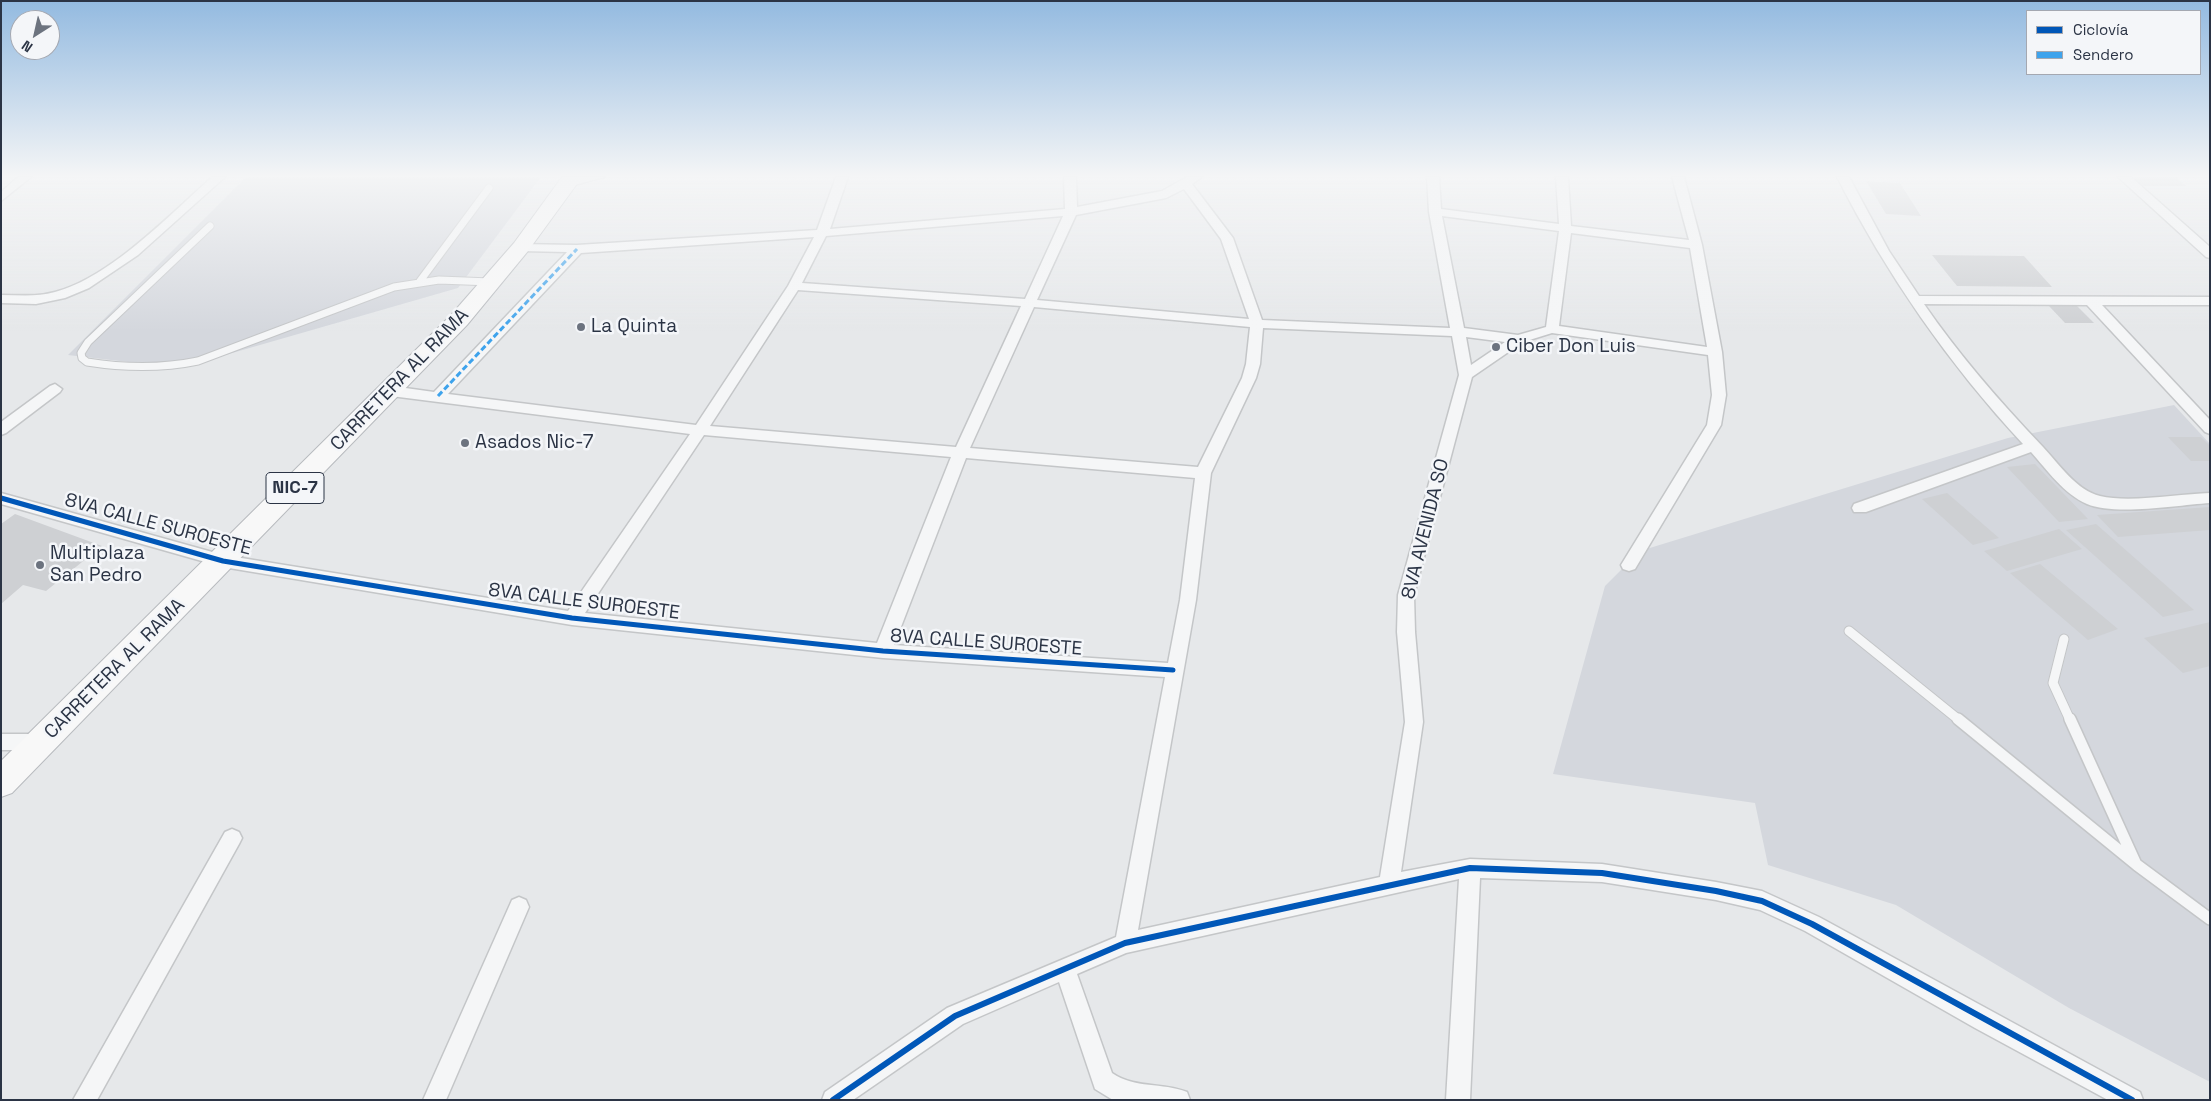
<!DOCTYPE html>
<html>
<head>
<meta charset="utf-8">
<style>
  body { margin:0 }
  #map { position:relative; width:2211px; height:1101px; overflow:hidden; background:#e6e8ea; font-family:"Space Grotesk",sans-serif }
  canvas { display:block }
  .frame { position:absolute; inset:0; border:2px solid #2b3445; pointer-events:none }
  .legend { position:absolute; left:2026px; top:10px; width:175px; height:65px; box-sizing:border-box; background:#f4f6f9; border:1px solid #a4a8b1; margin:0; padding:6px 9px; list-style:none; font-size:15px; color:#2b3445 }
  .legend li { display:flex; align-items:center; gap:10px; height:25px }
  .legend b { width:25px; border:1px solid #a4a8b1 }
  .north { position:absolute; left:10px; top:10px; width:50px; height:50px; box-sizing:border-box; background:#f4f6f9; border:1px solid #a4a8b1; border-radius:50%; rotate:215deg; font-size:14px; font-weight:700; line-height:20px; text-align:center; color:#2b3445 }
  .north::after { content:''; display:block; margin:auto; width:18px; height:22px; background:#6c737f; clip-path:polygon(50% 0,100% 100%,50% 72%,0 100%) }
</style>
</head>
<body>
<div id="map">
<canvas width="2211" height="1101"></canvas>
<div class="frame"></div>
<ul class="legend">
<li><b style="height:6px;background:#0057b8"></b>Ciclovía</li>
<li><b style="height:6px;background:#3ea3ec"></b>Sendero</li>
</ul>
<div class="north">N</div>
</div>
<script>
const context = document.querySelector('canvas').getContext('2d');
context.lineJoin = 'round';
function fill(path, color) {
  context.fillStyle = color;
  context.fill(path, 'evenodd');
}
function strokePath(path, color, width, dash) {
  context.strokeStyle = color;
  context.lineWidth = width;
  context.lineCap = dash ? 'butt' : 'round';
  context.setLineDash(dash || []);
  context.stroke(path);
}
function label(font, color, halo, rows, align = 'center') {
  context.font = font + ' "Space Grotesk",sans-serif';
  context.lineWidth = 5;
  context.setLineDash([]);
  context.textBaseline = 'middle';
  context.strokeStyle = halo;
  context.fillStyle = color;
  for (const [text, x, y, turn = 0] of rows) {
    context.save();
    context.translate(x, y);
    context.rotate((+turn || 0) * Math.PI / 180);
    context.textAlign = isNaN(turn) ? turn : align;
    if (halo) context.strokeText(text, 0, 0);
    context.fillText(text, 0, 0);
    context.restore();
  }
}
fill(new Path2D(`
  M246,177H541L458,288L180,368L68,355Z
  M2174,405L2210,444V1082L2069,1008L1896,905L1768,865L1755,803L1553,774L1605,586L1640,551L2008,438Z`), '#d4d7dd');
fill(new Path2D(`
  M2133,177H2176L2186,186H2142Z
  M1866,181L1900,183L1921,216L1886,214Z
  M1932,255L2024,256L2052,287L1957,286Z
  M2049,306H2077L2094,323H2065Z
  M2168,437H2201L2210,446V461H2191Z
  M2035,464L2088,519L2059,522L2007,467Z
  M1947,493L1999,538L1973,545L1922,499Z
  M2210,507V530L2118,537L2097,515Z
  M15,514L102,546L46,591L23,585L1,604V524Z
  M2096,524L2194,610L2163,617L2066,530Z
  M2059,529L2082,549L2007,571L1984,551Z
  M2040,564L2118,629L2088,640L2010,573Z
  M2210,622V666L2183,673L2144,638Z`), '#ced0d3');
const laneFar2 = new Path2D(`
  M210,226L88,342L81,353L82,358L87,362C125,368 160,369 198,361L394,287L439,280L491,282
  M420,281L489,188`);
const laneFar1 = new Path2D(`
  M1849,631L1959,720
  M2064,639L2053,683L2070,720`);
const lane = new Path2D(`
  M1958,719L2137,865L2210,919
  M2070,719L2135,862`);
const street = new Path2D(`
  M18,177H31L1,201V192Z
  M212,177H225L138,255L89,288L65,298L36,304L1,303V295C20,295 37,297 55,292C109,278 170,215 212,177Z
  M581,177H604L567,187L561,184L563,182Z
  M836,177H848L830,229L1065,209L1064,177H1076L1077,207L1162,191L1187,177H1202L1192,184L1233,238L1262,320L1450,328L1429,212L1427,177H1439L1441,209L1559,224L1556,177H1568L1571,226L1689,240L1672,177H1684L1702,245L1722,352L1726,395L1721,425L1635,569L1629,571L1623,569L1621,565L1707,425L1712,395L1708,355L1552,333L1523,342L1472,377L1414,595L1415,632L1423,722L1401,872L1470,859L1602,864L1716,882L1762,891L1819,917L2140,1092L2143,1100H2108L1975,1028L1805,931L1760,910L1716,900L1602,882L1480,878L1470,1100H1446L1459,879L1126,953L1077,974L1112,1073C1135,1089 1162,1082 1187,1092L1190,1100H1113L1095,1089L1059,982L963,1024L853,1100H822L825,1092L947,1008L1116,937L1165,677L883,658L572,625L223,567L1,504V493L223,555L568,611L690,434L391,396L384,391L391,386L434,392L567,252L521,251L517,250L515,247L517,244L577,245L817,230ZM1184,189L1221,239L1249,319L1037,300L1076,215L1166,198ZM1063,216L1025,299L802,283L826,236ZM1442,216L1559,231L1546,327L1518,335L1464,328ZM1571,233L1690,248L1707,347L1559,326ZM814,237L788,286L696,425L448,394L581,253ZM798,290L1021,306L956,447L710,426ZM1034,307L1250,327L1246,364L1242,378L1198,467L970,448ZM1263,328L1452,336L1459,375L1398,595L1397,632L1405,722L1380,877L1138,930L1196,600L1211,473L1256,378L1260,364ZM1466,337L1505,342L1471,365ZM704,435L951,457L877,643L585,613ZM966,458L1195,478L1180,600L1168,663L894,645Z
  M1837,177H1849L1889,251L1919,296L2210,297V305H2102L2210,420V434L2205,432L2087,305L1924,304C1959,355 2000,402 2043,447C2058,463 2077,491 2100,496C2129,503 2179,494 2210,493V503C2178,505 2115,516 2087,504C2064,494 2047,470 2031,452L1866,512H1854L1852,508L1854,504L2023,444C1948,363 1887,275 1837,177Z
  M2118,177H2131L2210,247V258L2206,257Z
  M55,384L62,389L60,392L6,433L1,435V422L50,386Z
  M1,734H41L48,736L50,742L48,748L41,750H1Z
  M232,829L239,832L242,838L239,844L97,1100H73L225,832Z
  M519,897L526,900L529,907L446,1100H423L512,900Z`);
const highway = new Path2D(`
  M562,177H582L528,251L467,325L12,793L1,797V761L451,315L514,243Z`);
strokePath(laneFar2, '#c4c6c8', 9);
strokePath(laneFar1, '#c4c6c8', 11);
strokePath(lane, '#c4c6c8', 14);
strokePath(street, '#c4c6c8', 3);
strokePath(highway, '#b8bbbf', 2);
strokePath(laneFar2, '#f5f6f7', 7);
strokePath(laneFar1, '#f5f6f7', 9);
strokePath(lane, '#f5f6f7', 11);
fill(street, '#f5f6f7');
fill(highway, '#f8f8f8');
strokePath(new Path2D(`
  M438,396L577,249`), '#3ea3ec', 3, [6, 3]);
strokePath(new Path2D(`
  M1,498L223,561L572,618L883,651L1173,670`), '#0057b8', 5);
strokePath(new Path2D(`
  M833,1100L955,1016L1125,943L1470,868L1602,873L1716,891L1762,901L1812,924L2132,1100`), '#0057b8', 6);
const sky = context.createLinearGradient(0, 0, 0, 331);
sky.addColorStop(0, '#93bae0');
sky.addColorStop(0.53, '#f4f5f6');
sky.addColorStop(1, '#f4f5f600');
context.fillStyle = sky;
context.fillRect(0, 0, 2211, 331);
for (const [x, y, r, color] of [
  [581,327,5,"#6c737f"],
  [1496,347,5,"#6c737f"],
  [465,443,5,"#6c737f"],
  [40,565,5,"#6c737f"]
]) {
  const dot = new Path2D();
  dot.arc(x, y, r, 0, 2 * Math.PI);
  context.fillStyle = color;
  context.fill(dot);
  strokePath(dot, '#f4f6f9', 2);
}
for (const [x, y, w] of [
  [295,488,58]
]) {
  const box = new Path2D();
  box.roundRect(x - w / 2, y - 15.5, w, 31, 4);
  context.fillStyle = '#f4f6f9';
  context.fill(box);
  strokePath(box, '#2b3445', 1);
}
label('bold 18px', '#2b3445', null, [
  ["NIC-7",295,488]
]);
label('19px', '#2b3445', '#f4f6f9', [
  ["La Quinta",591,327],
  ["Ciber Don Luis",1506,347],
  ["Asados Nic-7",475,443],
  ["Multiplaza",50,554],
  ["San Pedro",50,576]
], 'left');
label('19px', '#2b3445', '#f4f6f9', [
  ["CARRETERA AL RAMA",400,380,-46],
  ["8VA CALLE SUROESTE",158,525,15],
  ["8VA AVENIDA SO",1426,529,-76],
  ["8VA CALLE SUROESTE",584,602,7],
  ["8VA CALLE SUROESTE",986,643,4],
  ["CARRETERA AL RAMA",115,669,-45]
]);
</script>
</body>
</html>
